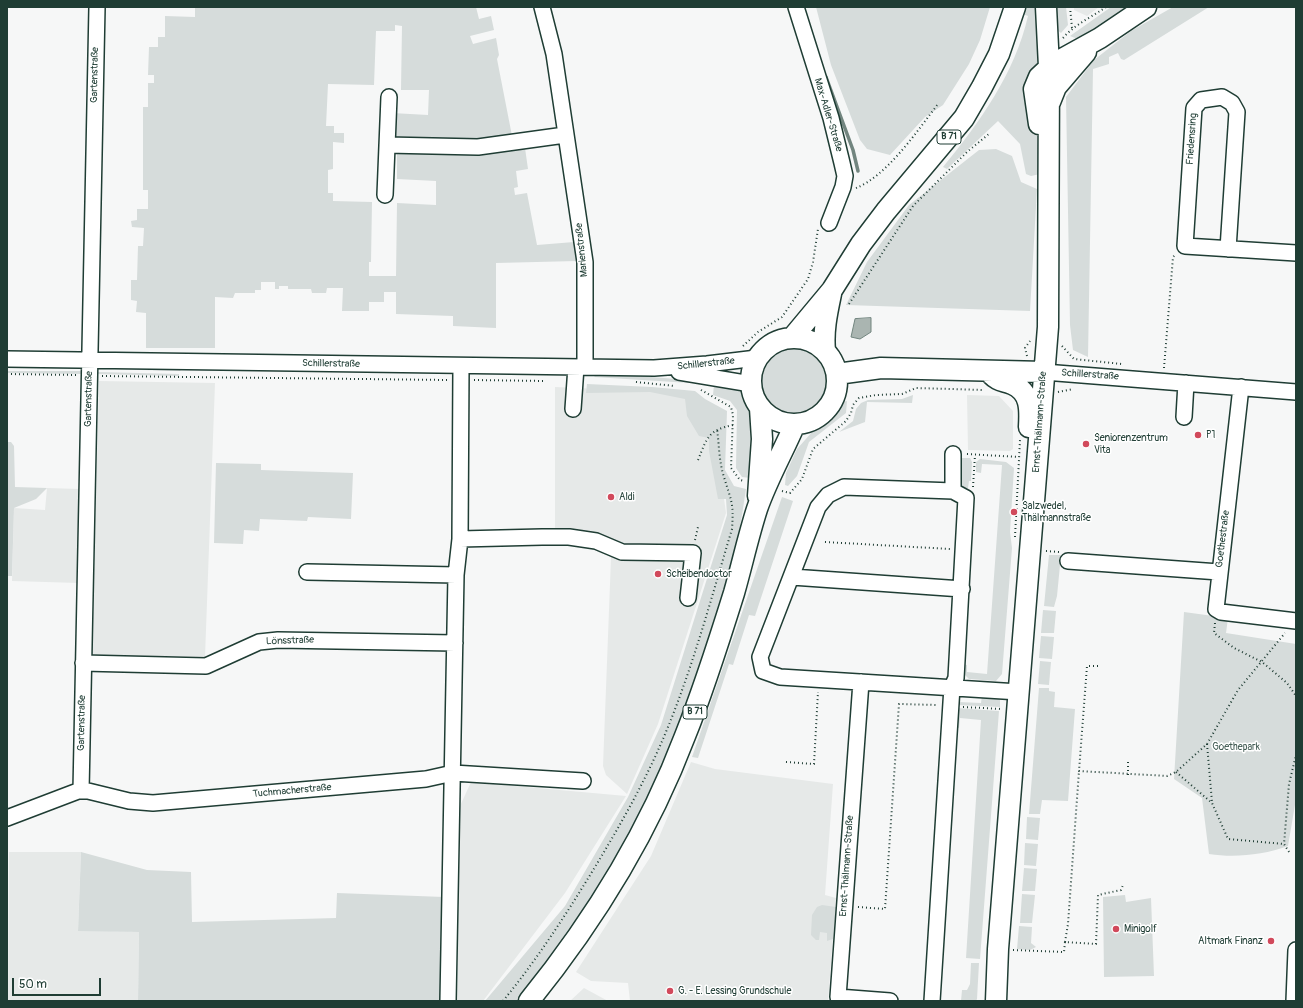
<!DOCTYPE html>
<html>
<head>
<meta charset="utf-8">
<style>
  body { margin:0 }
  #map { position:relative; width:1303px; height:1008px; overflow:hidden; background:#f6f7f7; font-family:Pangolin,sans-serif }
  canvas { display:block }
  .frame { position:absolute; inset:0; border:8px solid #1f3d34; pointer-events:none }
  .scale { position:absolute; left:12px; top:978px; width:89px; height:18px; box-sizing:border-box; border:2px solid #1f3d34; border-top:0; padding-left:5px; font-size:12px; line-height:14px; white-space:nowrap; color:#1f3d34; -webkit-text-stroke:3px #fff; paint-order:stroke }
</style>
</head>
<body>
<div id="map">
<canvas width="1303" height="1008"></canvas>
<div class="frame"></div>
<div class="scale">50 m</div>
</div>
<script>
const context = document.querySelector('canvas').getContext('2d');
context.lineJoin = 'round';
function fill(path, color) {
  context.fillStyle = color;
  context.fill(path, 'evenodd');
}
function strokePath(path, color, width, dash) {
  context.strokeStyle = color;
  context.lineWidth = width;
  context.lineCap = dash ? 'butt' : 'round';
  context.setLineDash(dash || []);
  context.stroke(path);
}
function label(font, color, halo, rows, align = 'center') {
  context.font = font + ' Pangolin,sans-serif';
  context.lineWidth = 3;
  context.setLineDash([]);
  context.textBaseline = 'middle';
  context.strokeStyle = halo;
  context.fillStyle = color;
  for (const [text, x, y, turn = 0] of rows) {
    context.save();
    context.translate(x, y);
    context.rotate((+turn || 0) * Math.PI / 180);
    context.textAlign = isNaN(turn) ? turn : align;
    if (halo) context.strokeText(text, 0, 0);
    context.fillText(text, 0, 0);
    context.restore();
  }
}
fill(new Path2D(`
  M1074,7H1099L1087,16L1074,10Z
  M99,381L215,383L205,657L96,655L92,653Z
  M555,387L692,393L716,441L726,513L658,724L627,794L606,775L603,766L611,558L606,540L555,534Z
  M967,395L999,396L1013,411V449L1010,451L968,450Z
  M47,488L79,489V583L12,581L14,508L45,510Z
  M691,762L715,769L833,784L825,895L836,898L828,1001H630L628,983L591,981L576,972L651,856Z
  M471,782L626,796L565,893L483,1001H457L460,806Z
  M9,852H81L78,930L139,932L138,1001H8Z
  M584,988L608,1001H570Z`), '#e6e9e8');
fill(new Path2D(`
  M195,7H476L479,19L491,16L494,30L470,36L473,44L496,38L499,55L497,59L513,141L393,144L392,113L428,115L429,90H401L402,26L395,25V31H376L374,85L328,84L326,126H334V133H344V143L333,142V169L328,170V193H333V201L372,202L371,262H369V276H396L397,203L436,205V181L397,179V145L524,141L528,169L516,171L518,187L514,188L515,195L527,193L537,245L574,242L577,261L496,263V328L453,326V316L396,314V292H384V302H369V311H342L343,288H327L326,293H312L311,289H288V286H279V289H275V282H261V290H255V293H235L233,298L215,297V348H146V313L136,312L137,301L131,300V280H137L138,246H143L144,228L132,227L131,221L137,220V209H148V190H143V107H148V83H154V75H148L149,47H158V37H165V16L195,17Z
  M816,7H990L980,40L969,64L943,105L925,117L890,155L867,149L860,140L831,65Z
  M1025,7H1041L1045,63L1032,114L1037,136L1040,174L1031,176L1026,174L1020,144L998,121L947,169L943,167C980,122 1015,73 1028,16L1023,14Z
  M1050,7H1066L1068,25L1061,33L1056,29Z
  M1111,7H1134L1084,37L1075,38L1070,36Z
  M1173,7H1209L1124,60L1121,59L1118,53L1109,57V64L1093,69L1088,357L1073,350L1070,325L1066,97L1094,60L1131,31Z
  M996,149L1012,156L1021,182L1037,189L1030,311L846,305L867,262L909,205L979,150Z
  M762 381a32 32 0 1 1 64 0a32 32 0 1 1-64 0Z
  M7,366L80,367L83,369L7,368Z
  M103,367L178,368L181,371L100,369Z
  M7,371H84L85,374L7,373Z
  M98,372L179,374V376L96,374Z
  M598,373L690,380V383L594,377Z
  M587,384L652,387L695,391L705,399L727,411L725,470L734,486L746,489C728,620 673,758 608,873C582,918 550,960 518,1001H485L565,906L628,797L661,725L727,515L726,499H718L709,451V438L699,436L687,416L685,399L650,392L586,393Z
  M714,384L736,388L742,393L755,417L750,478L742,477L736,468L737,410L730,401L713,395Z
  M913,395L912,403L867,402L865,422L839,432L853,421L856,409L861,403L868,400L902,399Z
  M847,401L846,413L809,442L797,476L788,486L785,485L786,473L797,449L813,431L824,426L843,402Z
  M7,442H11L14,446L15,487L47,488L36,499L14,508L12,576H7Z
  M957,458H970L972,462L971,481H969L968,488H961L957,483Z
  M980,459L1006,462L1014,468L1010,532L1012,548L1002,674L996,681L969,679L964,674L963,664L967,665V672L987,674L1002,465L982,464L981,473L976,472V462Z
  M216,463L261,464V470L353,473L351,519L308,517L307,521L260,519L259,531L244,530L243,544L214,543Z
  M782,497L793,501L755,616L749,615L733,665L729,664L698,758L692,757Z
  M1049,555H1061L1057,596L1054,607L1044,606Z
  M1043,610L1056,611L1054,633H1041Z
  M1184,612L1228,618L1226,633L1296,644V799L1288,846C1263,855 1235,858 1209,854L1202,798L1174,779Z
  M1041,636L1054,637L1052,659L1039,658Z
  M1040,661L1051,662L1049,685L1038,684Z
  M1039,688H1049V691L1055,692L1054,707L1075,709L1068,801L1042,800L1040,814H1029Z
  M959,694V702L981,703L982,695L994,696L1000,700V707L957,705Z
  M957,708L999,711L980,959L966,958L981,720L960,718L959,728H956Z
  M1027,817L1040,818L1038,840L1026,839Z
  M1025,843L1038,844L1036,866L1024,865Z
  M81,852L147,870L191,872L192,922L336,918L337,893L444,897L443,1001H138L139,932L78,931Z
  M1024,868L1037,869L1035,891H1022Z
  M1022,894L1035,895L1032,923H1020Z
  M1125,895L1126,902L1151,898L1154,976L1104,977L1103,897Z
  M822,905L836,907L833,939L827,941V933L820,932L819,940H816L811,935L812,915L817,907Z
  M1019,926L1032,927L1031,943L1036,947L1030,950L1017,949Z
  M971,963H979L977,999L976,1001H961L962,990H967L970,984Z`), '#d6dcdb');
const water = new Path2D(`
  M871,318V332L860,339L851,337L855,319Z`);
fill(water, '#aab5b1');
strokePath(water, '#72857f', 1);
strokePath(new Path2D(`
  M826,77L853,150L858,171`), '#72857f', 3.5);
const minor = new Path2D(`
  M542,7L554,54L585,262V367
  M796,7L831,118L842,163L845,176L843,187L829,223
  M387,145L478,147L565,135
  M385,195L389,97
  M1228,249L1237,112L1232,103L1222,97L1201,100L1194,108L1185,246L1296,253
  M7,359L654,368L707,364L757,358
  M679,372L751,384
  M1044,372L1296,392
  M1241,387L1216,609L1221,612L1296,621
  M573,409L576,367
  M1184,417L1186,383
  M953,491L844,487L828,495L818,507L760,657L763,671L780,677L1019,692
  M460,539L542,537H569L596,541L622,552L693,553L688,598
  M1068,561L1219,572
  M307,572L456,575
  M792,577L962,589
  M83,663L206,666L259,642L278,640L455,643
  M861,682L838,997L890,1001
  M81,791L97,7
  M7,818L78,791H88L129,801L153,803L426,779L453,773L583,781
  M448,1001L456,575L460,539L461,366
  M932,1001L952,687L956,678L966,498L953,491V454
  M1294,1001L1296,950`);
const major = new Path2D(`
  M1050,102L1056,87L1086,52
  M1039,124L1034,89L1039,77L1053,64L1100,38L1146,7
  M751 381a43 43 0 1 1 86 0a43 43 0 1 1-86 0Z
  M792,338L832,290L861,244L886,211L964,118L982,87L999,54L1015,7
  M825,351C823,331 827,313 831,294
  M990,373C999,382 1001,380 1012,384C1031,392 1030,410 1029,427
  M837,374L881,368L1044,372
  M758,496L762,439L760,408
  M529,1001C593,922 649,831 685,736C704,689 719,641 734,593C742,565 748,537 757,509C767,480 783,452 795,424
  M996,1001L998,949L1048,327L1049,67L1046,7`);
strokePath(minor, '#1f3d34', 18);
strokePath(major, '#1f3d34', 23);
strokePath(new Path2D(`
  M1070,7L1072,28
  M1063,38C1075,24 1092,17 1106,7
  M856,188C887,176 918,130 938,104
  M849,304L913,206L967,152L990,133
  M743,346L758,332L782,317L808,279L813,262L818,229
  M1062,346L1074,359L1122,364
  M1027,356L1025,348L1030,341
  M1164,368L1173,257L1175,255
  M7,374L77,375
  M102,376L447,380
  M474,380L545,381
  M636,382L675,386
  M701,390L731,407L733,415L731,468L740,480L744,481
  M1058,392L1073,389
  M967,454L1019,457
  M698,460C707,438 708,430 733,425
  M973,487L975,455
  M782,491L790,493L802,479L813,449L846,421L851,413L853,405L859,398L876,395L902,394L916,388L984,390
  M1015,537L1020,440
  M695,540L698,527
  M825,542L950,549
  M1046,551L1059,552
  M1215,623L1214,633L1234,648L1262,662L1287,683L1296,696
  M1098,666H1087L1079,771L1167,776L1176,772L1207,744L1238,690L1285,633
  M963,707L1002,709
  M1207,744L1212,802
  M786,762L814,764L818,692
  M1176,772L1212,803L1228,839L1284,844
  M1128,775V761
  M1289,852L1284,844L1289,784L1296,755
  M858,907L885,909L899,704L937,705
  M1065,942L1068,924L1079,771
  M1013,950L1064,952L1065,942L1096,944L1098,895L1121,890L1123,885
  M503,1001C539,957 569,910 598,862C622,822 645,781 663,739C692,671 711,599 732,529C734,502 731,501 724,477C719,462 719,444 717,428`), '#1f3d34', 2, [1, 3]);
strokePath(minor, '#fff', 15);
strokePath(major, '#fff', 20);
for (const [x, y, r, color] of [
  [1198,435,4,"#d1495b"],
  [1086,444,4,"#d1495b"],
  [611,497,4,"#d1495b"],
  [1014,512,4,"#d1495b"],
  [658,574,4,"#d1495b"],
  [1116,929,4,"#d1495b"],
  [1271,941,4,"#d1495b"],
  [670,991,4,"#d1495b"]
]) {
  const dot = new Path2D();
  dot.arc(x, y, r, 0, 2 * Math.PI);
  context.fillStyle = color;
  context.fill(dot);
  strokePath(dot, '#fff', 1.5);
}
for (const [x, y, w] of [
  [949,137,24],
  [695,712,24]
]) {
  const box = new Path2D();
  box.roundRect(x - w / 2, y - 7, w, 14, 3);
  context.fillStyle = '#fff';
  context.fill(box);
  strokePath(box, '#1f3d34', 1);
}
label('bold 9px', '#1f3d34', null, [
  ["B 71",949,137],
  ["B 71",695,712]
]);
label('10px', '#1f3d34', '#fff', [
  ["Gartenstraße",95,75,-89],
  ["Max-Adler-Straße",828,115,73],
  ["Friedensring",1192,139,-86],
  ["Marienstraße",582,250,-96],
  ["Schillerstraße",331,364,1],
  ["Schillerstraße",706,364,-6],
  ["Schillerstraße",1090,375,4],
  ["Gartenstraße",89,399,-89],
  ["Ernst-Thälmann-Straße",1040,422,-86],
  ["Goethestraße",1223,539,-83],
  ["Lönsstraße",290,641,-2],
  ["Gartenstraße",82,723,-89],
  ["Tuchmacherstraße",292,791,-5],
  ["Ernst-Thälmann-Straße",847,866,-86]
]);
label('10px', '#1f3d34', '#fff', [
  ["P1",1206,435],
  ["Seniorenzentrum",1094,438],
  ["Vita",1094,450],
  ["Aldi",619,497],
  ["Salzwedel,",1022,506],
  ["Thälmannstraße",1022,518],
  ["Scheibendoctor",666,574],
  ["Minigolf",1124,929],
  ["Altmark Finanz",1263,941,"right"],
  ["G. - E. Lessing Grundschule",678,991]
], 'left');
label('10px', '#445d55', '#fff', [
  ["Goethepark",1236,747]
]);
</script>
</body>
</html>
